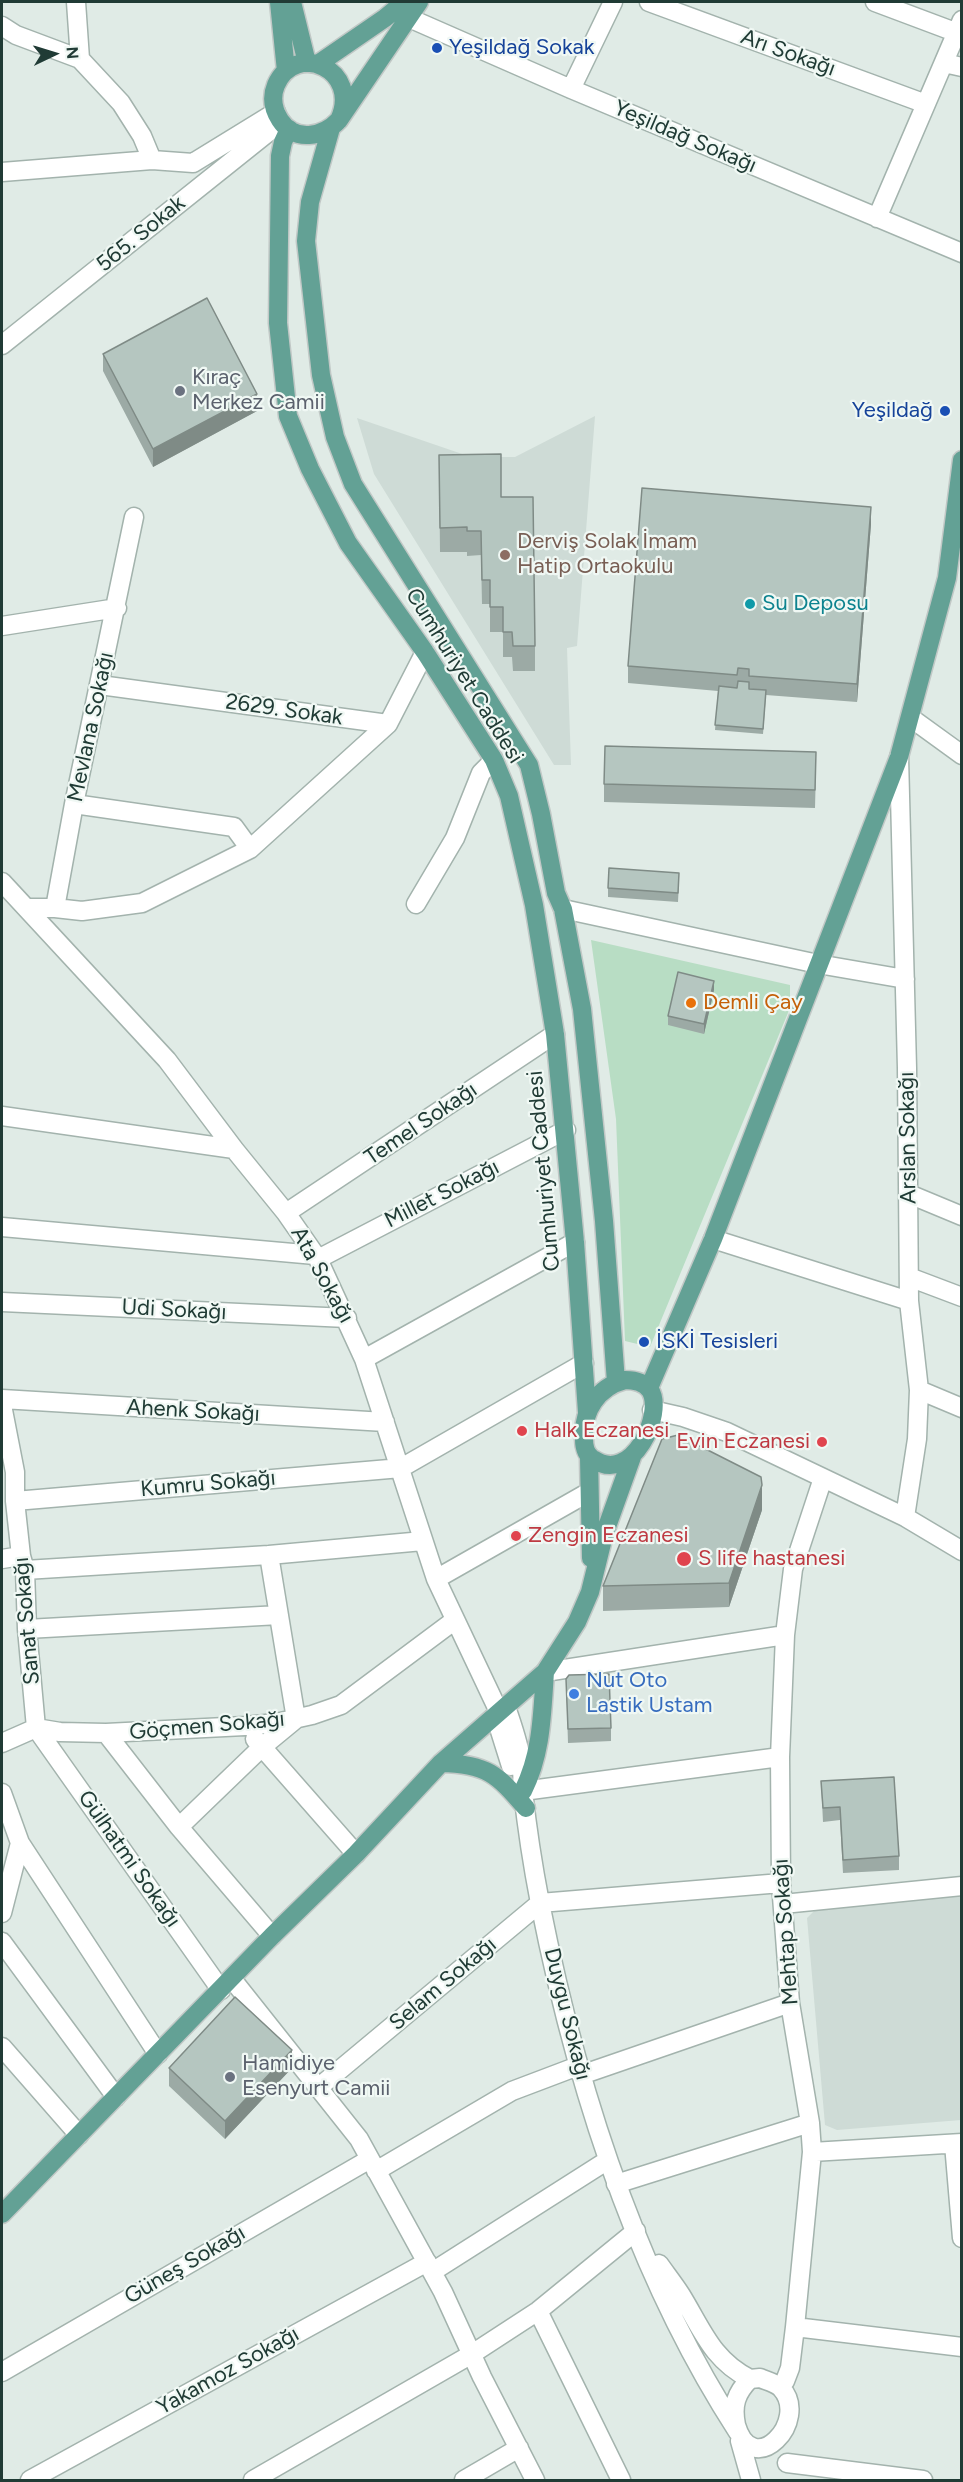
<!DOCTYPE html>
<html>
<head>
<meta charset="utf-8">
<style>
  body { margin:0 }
  #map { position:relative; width:963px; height:2482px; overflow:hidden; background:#e0ebe6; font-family:Figtree,sans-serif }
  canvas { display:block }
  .frame { position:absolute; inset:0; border:3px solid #203b35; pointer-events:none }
  .north { position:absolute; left:24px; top:24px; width:60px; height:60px; -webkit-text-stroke:4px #f0f8f4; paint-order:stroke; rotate:86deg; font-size:16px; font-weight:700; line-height:24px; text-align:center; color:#203b35 }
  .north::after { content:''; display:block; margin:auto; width:21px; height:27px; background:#203b35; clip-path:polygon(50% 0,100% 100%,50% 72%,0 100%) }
</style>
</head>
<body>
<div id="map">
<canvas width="963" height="2482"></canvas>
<div class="frame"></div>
<div class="north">N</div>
</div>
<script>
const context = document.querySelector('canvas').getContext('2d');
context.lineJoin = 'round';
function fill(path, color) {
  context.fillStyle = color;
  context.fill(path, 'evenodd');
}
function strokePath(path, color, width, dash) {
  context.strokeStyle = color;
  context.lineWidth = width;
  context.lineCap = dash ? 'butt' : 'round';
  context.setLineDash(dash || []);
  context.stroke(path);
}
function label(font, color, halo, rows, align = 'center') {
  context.font = font + ' Figtree,sans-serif';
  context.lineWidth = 4.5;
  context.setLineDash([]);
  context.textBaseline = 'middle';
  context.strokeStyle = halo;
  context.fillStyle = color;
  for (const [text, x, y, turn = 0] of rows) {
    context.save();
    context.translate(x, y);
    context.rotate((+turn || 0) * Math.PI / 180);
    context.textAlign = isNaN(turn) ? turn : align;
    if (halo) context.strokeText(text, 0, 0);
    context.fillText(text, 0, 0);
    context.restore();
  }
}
fill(new Path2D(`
  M595,416L577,646L567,648L571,765H554L374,474L357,418L471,457H515Z
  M961,1896V2120L837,2130L825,2125L807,1918L816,1909Z`), '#cedbd6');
fill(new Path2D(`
  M591,940L790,985V1008L650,1347L625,1341L616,1119Z`), '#b8ddc4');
const minor = new Path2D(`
  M76,2L80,59L121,103L142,136L152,160
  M649,2L926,104
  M875,2L955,32
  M409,18L571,89L962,253
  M2,26L16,35L80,59
  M944,63L962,67
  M571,89L613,2
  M2,172L152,160L193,163L276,112
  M877,218L962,20
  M2,345L281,122
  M2,626L117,608
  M100,685L388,724L425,652
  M911,718L962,755
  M899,757L907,1068L909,1301L919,1390L917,1439L905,1517
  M74,804L234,827L250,849
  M2,882L167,1060L234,1149L286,1213L318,1259L364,1359L436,1579L499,1712
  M416,904L455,838L481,773L494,760
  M27,908H55L74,804L134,517
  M55,908L82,911L142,903L250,849L388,724
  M563,909L818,964L905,979
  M2,1116L234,1149
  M909,1194L962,1216
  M286,1213L555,1034
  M2,1227L315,1255
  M713,1239L909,1301
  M318,1259L566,1130
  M909,1277L962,1297
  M2,1302L347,1318
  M364,1359L575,1242
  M919,1390L962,1408
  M2,1399L385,1422
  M2,1405L15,1472V1501L21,1556L25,1570L27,1629L36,1728L2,1743
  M652,1410L683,1417L727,1432L905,1517L962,1551
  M15,1501L401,1468L584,1363
  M2,1559L21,1556
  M25,1570L269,1555L423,1541
  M436,1579L589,1492
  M27,1629L279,1615
  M545,1672L785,1635
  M506,1707C512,1724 518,1741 521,1759C523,1770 522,1781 523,1791C527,1828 533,1867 540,1903C576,2085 636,2275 738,2432
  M495,1715L511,1766
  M36,1728L60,1732L106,1733L245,1726L276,1723L312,1715L341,1705L455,1620
  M36,1728L221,1990
  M106,1733L179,1827L272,1936
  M255,1739L356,1854
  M523,1791L780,1757
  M2,1793L20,1843L158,2054
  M179,1827L262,1747L296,1719L269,1555
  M783,1904L962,1886
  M2,1913L20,1843
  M2,1942L116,2097
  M232,1979L359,2139L443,2292L482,2377L535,2480
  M2,2047L79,2135
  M581,2075L790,2003
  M318,2088L540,1903L781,1883
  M954,2144L962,2238
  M812,2152L962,2143
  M376,2171L512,2091L578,2066
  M616,2184L810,2123
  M659,2264C666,2274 674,2284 681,2295C702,2329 712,2360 750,2379
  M432,2272L608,2160
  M538,2311L621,2480
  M795,2327L962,2347
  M2,2372L370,2159
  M760,2378C767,2381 776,2383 781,2388C811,2420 753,2482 736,2425C732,2405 736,2393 750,2379Z
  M780,2387L785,2381L790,2368L795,2327L812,2152L810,2123L790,2003L781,1883L780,1757L785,1635L793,1569L823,1478
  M740,2441L751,2480
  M787,2463L923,2480
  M30,2480L427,2262
  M253,2480L472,2354L538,2311L636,2231
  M464,2480L519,2448`);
const major = new Path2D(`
  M279,2L286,71
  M292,2L307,63
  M318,64L385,18L404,2
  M339,120C362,70 296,40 276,85C271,97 273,109 280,120C295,143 323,137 339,120L419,2
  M331,128L310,202L306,241L321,375L335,437L353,484L529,765L541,814L556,893L563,909L582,1009L604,1221L616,1382
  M289,129L283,142L280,156L278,323L288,416L310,469L348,543L425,652L494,760L509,796L534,905L555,1034L575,1242L587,1412
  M625,1380C634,1380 644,1382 650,1390C665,1413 632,1486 593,1459C586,1455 584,1446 584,1439C582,1411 598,1387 625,1380Z
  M649,1388L713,1239L899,757L947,578L962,460
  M589,1457L591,1558
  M441,1763C487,1764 497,1774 526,1808
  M523,1791C542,1753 542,1714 545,1672
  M2,2214L272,1936L356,1854L441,1763L545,1672L577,1622L590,1592L604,1535L632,1457`);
strokePath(minor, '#a3b3ad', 21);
strokePath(major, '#c1c8c6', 21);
strokePath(minor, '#fff', 18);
strokePath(major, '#63a195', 18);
fill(new Path2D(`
  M103,354L257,411L153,467L103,371Z
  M439,455L501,497L535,646V671H513L512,657H503V632H490V604H482L481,555L467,556V552H440Z
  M871,524L857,702L766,695L763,734L715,730L718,691L628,683V666Z
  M816,769L815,808L604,802V784Z
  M679,882L678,902L608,897V888Z
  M714,990L704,1034L668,1025V1016Z
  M762,1510L729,1607L603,1611V1586Z
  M566,1679L611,1728V1741L568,1743Z
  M821,1781L899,1856V1870L843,1873L840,1820L823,1822Z
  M169,2068H292L225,2139L169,2086Z`), '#9caaa5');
fill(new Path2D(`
  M257,394V411L153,467V449Z
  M871,507V524L857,702V684Z
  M714,981V990L704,1034V1024Z
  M762,1485V1510L729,1607V1583Z
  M292,2050V2068L225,2139V2121Z`), '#7f8b86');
const building = new Path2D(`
  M207,298L257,394L153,449L103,354Z
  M501,454V497H533L535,646H513L512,632H503V607H490V580H482L481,531H467V527L440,528L439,455Z
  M642,488L871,507L857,684L749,676V669L738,668L737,675L628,666Z
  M738,681L749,682V689L766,690L763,729L715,725L719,686L737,688Z
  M605,746L816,752L815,790L604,784Z
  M609,868L679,873L678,893L608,888Z
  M678,972L714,981L704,1024L668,1016Z
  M678,1435L761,1477L762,1485L729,1583L603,1586L662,1439Z
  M609,1674L611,1728L568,1729L566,1679L569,1675Z
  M894,1777L899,1856L843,1860L840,1807L823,1808L821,1781Z
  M235,1997L292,2050L225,2121L169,2068Z`);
fill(building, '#b5c6c0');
strokePath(building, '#7f8b86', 1.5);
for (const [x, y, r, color] of [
  [437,48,6,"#1a4fb4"],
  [180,391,6,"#6b7280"],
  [945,411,6,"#1a4fb4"],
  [505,555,6,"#8d6e63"],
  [750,604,6,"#0f9aa8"],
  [691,1003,6,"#e8710a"],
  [644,1342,6,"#1a4fb4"],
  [522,1431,6,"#e0444e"],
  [822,1442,6,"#e0444e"],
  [516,1536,6,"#e0444e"],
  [684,1559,8,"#e0444e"],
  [574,1694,6,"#3f7fe0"],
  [230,2077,6,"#6b7280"]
]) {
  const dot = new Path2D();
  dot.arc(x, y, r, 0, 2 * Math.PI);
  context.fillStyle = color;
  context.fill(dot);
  strokePath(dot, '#f0f8f4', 2);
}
label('22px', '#164399', '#f0f8f4', [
  ["Yeşildağ Sokak",449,48],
  ["Yeşildağ",933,411,"right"],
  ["İSKİ Tesisleri",656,1342]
], 'left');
label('22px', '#203b35', '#f0f8f4', [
  ["Arı Sokağı",788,53,20],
  ["Yeşildağ Sokağı",685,137,23],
  ["565. Sokak",141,234,-39],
  ["Cumhuriyet Caddesi",464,676,58],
  ["2629. Sokak",284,710,8],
  ["Mevlana Sokağı",91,727,-78],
  ["Temel Sokağı",421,1124,-34],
  ["Arslan Sokağı",908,1138,-91],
  ["Cumhuriyet Caddesi",544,1171,-95],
  ["Millet Sokağı",442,1194,-27],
  ["Ata Sokağı",322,1275,61],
  ["Udi Sokağı",174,1310,3],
  ["Ahenk Sokağı",193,1411,3],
  ["Kumru Sokağı",208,1484,-5],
  ["Sanat Sokağı",27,1621,-95],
  ["Göçmen Sokağı",207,1726,-5],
  ["Gülhatmi Sokağı",129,1859,55],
  ["Mehtap Sokağı",786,1932,-94],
  ["Selam Sokağı",443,1984,-40],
  ["Duygu Sokağı",567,2014,76],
  ["Güneş Sokağı",185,2265,-30],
  ["Yakamoz Sokağı",228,2371,-29]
]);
label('22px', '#5b616d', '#f0f8f4', [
  ["Kıraç",192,378],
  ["Merkez Camii",192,403],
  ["Hamidiye",242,2064],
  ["Esenyurt Camii",242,2089]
], 'left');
label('22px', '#785e54', '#f0f8f4', [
  ["Derviş Solak İmam",517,542],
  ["Hatip Ortaokulu",517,567]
], 'left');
label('22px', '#0d838f', '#f0f8f4', [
  ["Su Deposu",762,604]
], 'left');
label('22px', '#c56008', '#f0f8f4', [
  ["Demli Çay",703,1003]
], 'left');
label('22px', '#be3a42', '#f0f8f4', [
  ["Halk Eczanesi",534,1431],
  ["Evin Eczanesi",810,1442,"right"],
  ["Zengin Eczanesi",528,1536],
  ["S life hastanesi",698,1559]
], 'left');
label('22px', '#366cbe', '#f0f8f4', [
  ["Nut Oto",586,1681],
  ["Lastik Ustam",586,1706]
], 'left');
</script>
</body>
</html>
